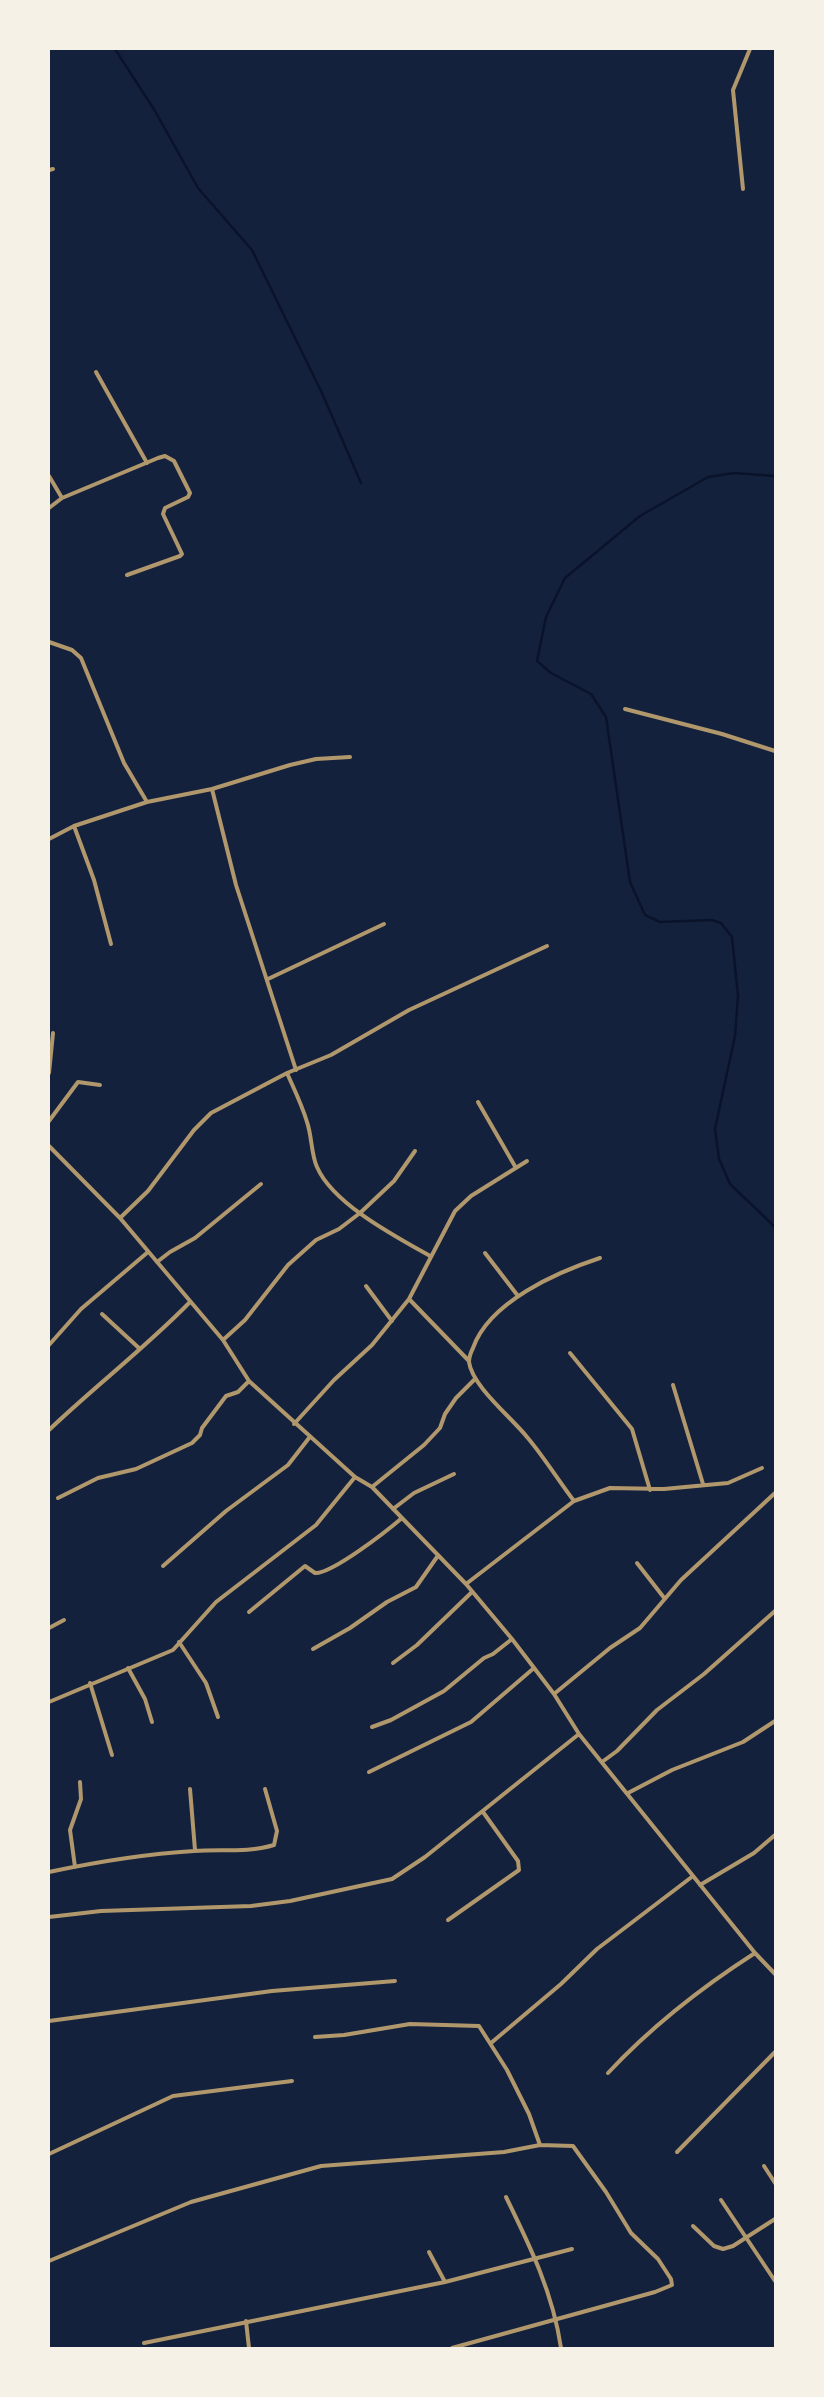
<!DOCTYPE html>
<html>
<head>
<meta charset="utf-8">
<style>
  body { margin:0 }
  #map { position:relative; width:824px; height:2397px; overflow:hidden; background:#14213d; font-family:Figtree,sans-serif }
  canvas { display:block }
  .frame { position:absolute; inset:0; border:50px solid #f6f1e7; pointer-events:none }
</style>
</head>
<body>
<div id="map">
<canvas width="824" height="2397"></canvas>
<div class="frame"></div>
</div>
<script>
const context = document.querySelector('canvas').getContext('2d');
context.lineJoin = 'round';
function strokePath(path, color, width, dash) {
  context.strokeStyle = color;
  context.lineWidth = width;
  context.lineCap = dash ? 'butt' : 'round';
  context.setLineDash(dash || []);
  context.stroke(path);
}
strokePath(new Path2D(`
  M115,49L155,111L198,188L252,250L322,393L361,483
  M775,476L734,473L708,477L640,516L565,578L546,617L537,661L551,673L591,694L606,717L630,882L645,915L660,922L712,920L721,923L732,937L738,996L735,1036L715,1129L719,1159L730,1184L775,1227`), '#0b132b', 2.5);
strokePath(new Path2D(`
  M49,170L53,169
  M743,189L733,90L750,49
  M96,372L147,463
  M49,476L62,498
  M49,508L62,498L158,458L165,456L174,461L190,493L188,497L165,508L163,514L182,554L180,556L127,575
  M49,642L72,650L81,658L124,763L147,802
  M625,709L722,734L775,751
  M212,789L236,885L296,1070
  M74,826L94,880L111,944
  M49,839L74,826L147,802L212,789L290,765L316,759L350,757
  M268,979L384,924
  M49,1073L53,1033
  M287,1073C294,1089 302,1105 307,1122C312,1136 311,1154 317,1167C333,1204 396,1237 430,1256
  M478,1102L516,1168
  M49,1121L78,1082L100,1085
  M49,1146L120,1218L223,1340L249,1381L355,1477L372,1487L466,1584L512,1639L554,1694L579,1734L755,1953L775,1974
  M120,1218L148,1191L194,1130L211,1113L287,1073L331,1055L409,1010L547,946
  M485,1253L518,1296
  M157,1262L170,1252L195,1238L261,1184
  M366,1286L392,1321
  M409,1299L469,1361
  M102,1314L140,1349
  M223,1340L245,1320L288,1265L316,1240L339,1229L360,1213L394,1181L415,1151
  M49,1345L81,1309L148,1252
  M570,1353L632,1429L650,1490
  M673,1385L703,1484
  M294,1424L334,1380L372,1345L409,1299L455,1211L471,1196L527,1161
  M49,1430C94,1387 145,1348 189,1303
  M372,1487L424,1445L440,1428L445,1414L456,1398L475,1379
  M58,1498L98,1478L136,1469L192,1443L200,1435L202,1428L226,1396L238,1392L249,1381
  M574,1501C558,1480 544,1457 527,1437C512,1418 472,1386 469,1362C469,1358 471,1352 473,1348C489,1302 557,1272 600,1258
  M393,1509L414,1493L454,1474
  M637,1563L665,1599
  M163,1566L226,1511L288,1465L309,1438
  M466,1584L574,1501L610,1488L664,1489L728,1483L762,1468
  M249,1612L305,1566L315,1573C332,1574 388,1530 402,1518
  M49,1628L64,1620
  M179,1642L206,1683L218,1717
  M313,1649L350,1628L387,1602L416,1587L437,1557
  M393,1663L417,1645L472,1592
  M128,1668L145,1699L152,1722
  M90,1683L112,1755
  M554,1694L610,1648L640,1628L681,1580L775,1493
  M49,1702L173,1650L216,1602L316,1525L355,1477
  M372,1727L391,1720L444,1691L484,1658L493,1654L512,1639
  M602,1762L617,1751L657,1710L704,1674L775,1611
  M369,1772L471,1722L534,1668
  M190,1789L195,1850
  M628,1793L672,1770L743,1742L775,1721
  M75,1867L70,1830L81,1799L80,1782
  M49,1872C96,1862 145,1854 194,1851C221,1849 247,1853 274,1845L277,1831L265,1789
  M700,1885L754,1853L775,1835
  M49,1917L101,1911L251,1906L290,1901L392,1879L425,1857L579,1734
  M448,1920L519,1870L518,1861L483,1812
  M49,2021L272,1991L395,1981
  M315,2037L344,2035L410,2024L479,2026L507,2070L529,2114L540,2145
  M491,2043L561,1984L597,1949L693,1876
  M608,2073C651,2027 702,1987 755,1953
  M677,2152L775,2052
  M49,2154L173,2096L292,2081
  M764,2166L775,2183
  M506,2197C530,2246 553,2293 561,2348
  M721,2200L775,2281
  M693,2226L714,2246L723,2249L733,2246L775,2219
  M429,2252L445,2282
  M49,2261L191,2202L321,2166L504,2152L540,2145L573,2146L606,2192L631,2233L658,2259L671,2279L672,2285L655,2292L452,2348
  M246,2321L249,2348
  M144,2343L445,2282L572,2249`), '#b1986c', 4);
</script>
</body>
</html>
